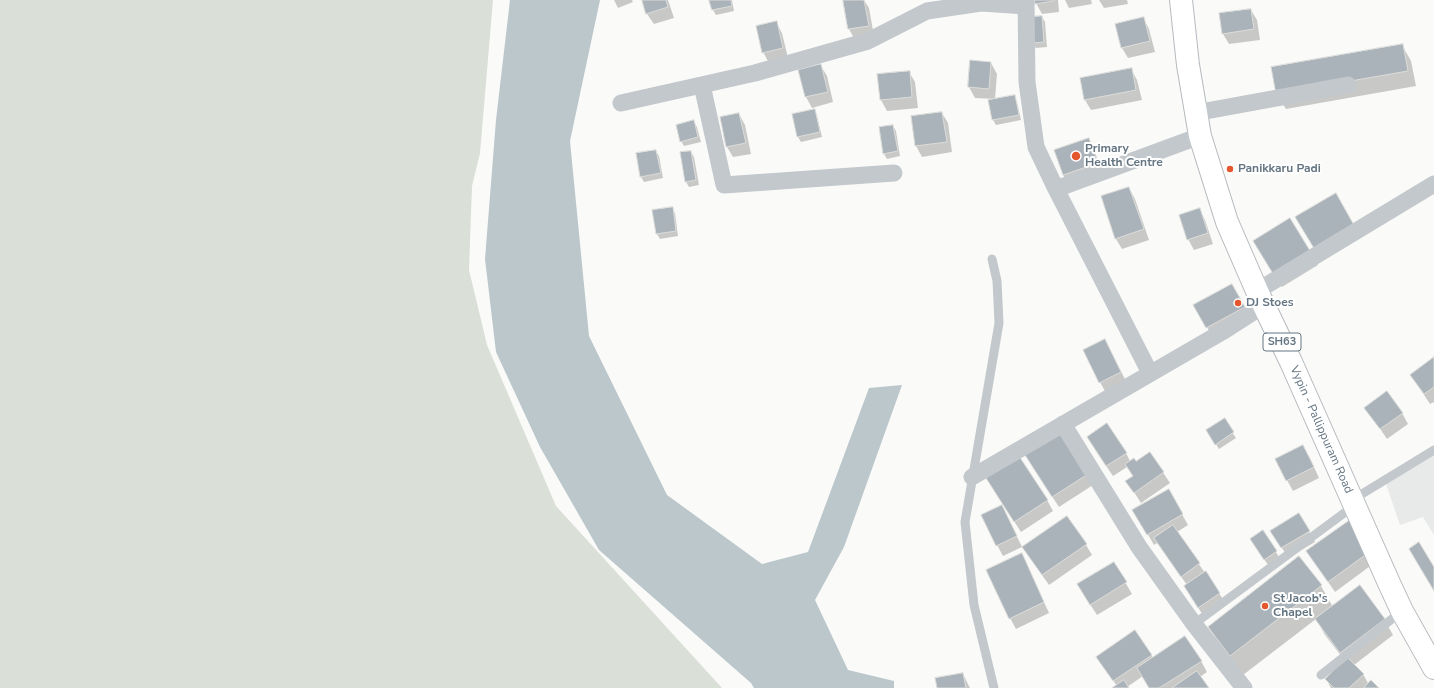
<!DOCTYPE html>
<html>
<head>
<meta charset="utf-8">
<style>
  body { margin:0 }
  canvas { display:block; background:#fafaf8 }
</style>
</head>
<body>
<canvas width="1434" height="688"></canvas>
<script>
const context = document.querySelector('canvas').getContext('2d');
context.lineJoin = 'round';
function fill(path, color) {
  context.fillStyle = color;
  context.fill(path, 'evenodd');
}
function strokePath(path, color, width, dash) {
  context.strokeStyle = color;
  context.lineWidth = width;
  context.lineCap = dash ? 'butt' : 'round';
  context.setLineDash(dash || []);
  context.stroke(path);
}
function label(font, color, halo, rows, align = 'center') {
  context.font = font + ' "Nunito Sans",sans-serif';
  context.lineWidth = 4;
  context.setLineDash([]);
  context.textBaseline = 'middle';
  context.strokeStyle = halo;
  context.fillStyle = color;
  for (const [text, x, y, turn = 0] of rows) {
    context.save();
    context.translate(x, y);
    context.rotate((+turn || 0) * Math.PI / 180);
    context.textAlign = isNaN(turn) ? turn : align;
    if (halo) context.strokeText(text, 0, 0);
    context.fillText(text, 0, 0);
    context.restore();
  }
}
fill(new Path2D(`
  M1434,445V535L1423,517L1400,525L1384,478Z`), '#e8e9e9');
fill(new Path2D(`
  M0,0H493L480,153L472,186L469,270L487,345L556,506L722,688H0Z`), '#dadfd7');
fill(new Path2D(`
  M510,0H600L570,141L589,336L667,495L762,564L808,552L869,388L902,385L844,547L815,600L848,670L894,681V688H754L751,683L599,550L540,447L496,352L485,259L496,120Z`), '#bbc7cb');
fill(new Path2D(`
  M614,0H632L633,2L618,8Z
  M643,0H668L674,18L654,24L647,14Z
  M710,0H732L734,11L716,15L713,10Z
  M848,0H864L869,8L874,36L855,40L849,29L844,1Z
  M1036,0H1058L1059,12L1042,14L1036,3Z
  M1065,0H1091L1092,4L1069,8Z
  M1099,0H1127L1128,4L1104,8Z
  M1251,10L1257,20L1260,40L1229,44L1223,34Z
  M1042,17L1045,22L1047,47L1036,48L1033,43Z
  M1143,18L1149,29L1155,52L1128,58L1122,48Z
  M776,22L782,33L788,58L769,63L763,52Z
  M1402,45L1411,61L1416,86L1286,109L1276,94Z
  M991,63L997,74L995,99L975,98L969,87Z
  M821,66L827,76L833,102L812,108L806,97L800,71Z
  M1131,69L1137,80L1142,100L1091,110L1085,100Z
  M909,72L915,82L918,108L887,111L881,100L878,75Z
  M1014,96L1017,102L1021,120L996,125L993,120Z
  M814,111L817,116L822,137L801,142L798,137Z
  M942,113L948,123L952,152L922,157L916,146L912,117Z
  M739,114L745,125L751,154L733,157L727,147Z
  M694,122L697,127L701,142L684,146L681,141Z
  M893,126L896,131L900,156L887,159L884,154Z
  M1088,139L1094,150L1103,174L1070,185L1063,175Z
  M656,151L659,156L663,178L644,182L641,177Z
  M691,152L694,157L699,185L689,187L686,182L681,153Z
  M1129,188L1135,199L1149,240L1122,249L1116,239Z
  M672,208L675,213L678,236L660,239L657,234L654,211Z
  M1199,209L1205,220L1213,244L1194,250L1188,239Z
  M1260,252L1312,255L1318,265L1282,287Z
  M1231,285L1250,318L1213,338L1195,305Z
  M1110,350L1127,383L1106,393L1100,382Z
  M1434,358V402L1430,404L1411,375Z
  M1366,408L1402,413L1408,424L1387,439Z
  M1224,420L1236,438L1219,449L1210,435Z
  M1060,433L1093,485L1059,507L1032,466Z
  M1094,448L1126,453L1130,461L1136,462L1150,453L1170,483L1141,503L1127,481L1133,477L1127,467L1113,476Z
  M1309,456L1319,478L1293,491L1276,460Z
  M993,489L1047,500L1053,511L1021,532Z
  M1169,491L1188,525L1177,532L1205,573H1206L1226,604L1205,618L1191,597L1187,585L1157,543L1154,545L1134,510Z
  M1299,515L1315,542L1288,558L1272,531Z
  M1007,516L1022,547L1003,556L997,545Z
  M1349,521L1377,561L1335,592L1307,552Z
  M1263,531L1279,557L1268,565L1254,544Z
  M1086,545L1092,555L1049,585L1030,558Z
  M1114,563L1132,594L1097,615L1084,595Z
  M1027,565L1049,613L1016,629L1010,618Z
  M1321,586L1333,607L1384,619L1393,635L1354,665L1363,674L1369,685L1377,688H1331L1326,679L1345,661L1325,635L1316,619L1243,675L1221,647L1209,627Z
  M1135,631L1153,658L1201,661L1207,672L1200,677L1208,688H1150L1143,676L1127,687L1128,688H1114L1117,686L1097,657Z
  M963,674L970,688H938Z`), '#0003');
const building = new Path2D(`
  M642,0H666L668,7L646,14Z
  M709,0H731L732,6L712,10Z
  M843,0H864L869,26L848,29Z
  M1035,0H1054V1L1035,4Z
  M1251,9L1254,29L1222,34L1219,13Z
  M1042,16L1044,42L1032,43L1029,17Z
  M1144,17L1150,41L1121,48L1115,24Z
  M777,21L783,48L762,53L756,26Z
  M1403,44L1408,71L1276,94L1271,67Z
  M970,60L991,62L989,89L968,87Z
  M821,64L828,92L805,97L798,70Z
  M1132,68L1136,90L1084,100L1080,78Z
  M910,71L912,97L880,100L877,74Z
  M1015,95L1019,115L992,120L988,100Z
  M815,109L820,132L797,137L792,114Z
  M942,112L947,142L915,146L911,116Z
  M739,113L746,143L726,147L720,117Z
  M694,120L698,137L680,142L676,125Z
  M893,125L898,151L883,154L879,127Z
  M1089,138L1098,163L1063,175L1054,150Z
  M656,150L661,173L640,177L636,153Z
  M691,151L696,180L685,182L680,152Z
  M1129,187L1144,229L1115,239L1101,196Z
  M1336,193L1355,227L1315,250L1295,217Z
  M673,207L676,231L656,234L652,210Z
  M1200,208L1208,233L1187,240L1179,215Z
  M1290,218L1312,254L1275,277L1253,241Z
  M1232,284L1245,307L1206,328L1193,305Z
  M1105,339L1121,372L1099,383L1083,350Z
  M1434,357V387L1424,394L1410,375Z
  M1387,391L1403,413L1380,429L1364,408Z
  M1225,418L1234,432L1215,445L1206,430Z
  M1107,423L1127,453L1106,466L1087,437Z
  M1061,432L1088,474L1052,497L1025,455Z
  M1303,445L1314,467L1286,481L1275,459Z
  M1150,452L1164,472L1134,493L1125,481L1133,476L1125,464L1134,458L1136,461Z
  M1019,456L1048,500L1014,522L986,478Z
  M1169,489L1183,514L1147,535L1132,510Z
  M1002,505L1017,536L996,546L981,515Z
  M1299,513L1310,531L1281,548L1270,531Z
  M1067,516L1087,544L1042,575L1022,547Z
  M1350,520L1372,550L1328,582L1306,551Z
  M1173,525L1200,563L1181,577L1154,538Z
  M1263,530L1277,551L1264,560L1250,539Z
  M1419,542L1434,567V591L1409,549Z
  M1022,553L1044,602L1009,619L986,570Z
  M1299,556L1322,585L1230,656L1208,627Z
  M1114,562L1127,582L1090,605L1077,584Z
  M1206,571L1220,593L1198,608L1184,586Z
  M1360,585L1385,619L1340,653L1315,619Z
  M1135,630L1152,655L1113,681L1096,657Z
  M1185,636L1202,661L1159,688H1149L1137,668Z
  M1347,657L1364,674L1349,688H1334L1325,679Z
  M1197,671L1209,688H1172Z
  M963,673L966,688H937L935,678Z
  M1124,680L1129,688H1112Z
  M1371,680L1379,688H1364Z`);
fill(building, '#aab3b9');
strokePath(building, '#dcdcda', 1);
const primary = new Path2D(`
  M1181,0L1188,65L1200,136L1227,222L1257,291L1291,362L1389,583L1402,611L1434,668`);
strokePath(primary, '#b5babe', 24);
strokePath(new Path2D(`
  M992,259L997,281L999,323L965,522L974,605L994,688
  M1352,500L1434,450
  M1194,624L1355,505
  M1321,675L1402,611`), '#c3c8cc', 9);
strokePath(new Path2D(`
  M1026,0L1027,82L1036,147L1056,189L1150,373
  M702,85L724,185L894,173
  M621,103L755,73L868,41L927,11L981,3L1026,6
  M1195,113L1348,85
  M1056,189L1200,136
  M1257,291L1434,184
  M1063,424L1139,547L1194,624L1244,688
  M972,477L1222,332L1264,305`), '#c3c8cc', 17);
strokePath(primary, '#fff', 22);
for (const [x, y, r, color] of [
  [1076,156,5,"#e4572e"],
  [1230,169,4,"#e4572e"],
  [1238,303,4,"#e4572e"],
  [1265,606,4,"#e4572e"]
]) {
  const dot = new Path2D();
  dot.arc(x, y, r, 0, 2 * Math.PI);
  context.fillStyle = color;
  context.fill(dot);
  strokePath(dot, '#fff', 1.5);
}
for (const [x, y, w] of [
  [1282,342,38]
]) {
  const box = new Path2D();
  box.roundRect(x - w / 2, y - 9, w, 18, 3);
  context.fillStyle = '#fff';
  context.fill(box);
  strokePath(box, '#657683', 1);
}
label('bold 11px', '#657683', null, [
  ["SH63",1282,342]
]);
label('bold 12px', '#657683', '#fff', [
  ["Primary",1085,149],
  ["Health Centre",1085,163],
  ["Panikkaru Padi",1238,169],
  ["DJ Stoes",1246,303],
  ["St Jacob's",1273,599],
  ["Chapel",1273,613]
], 'left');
label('12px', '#657683', '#fff', [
  ["Vypin - Pallippuram Road",1321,430,66]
]);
</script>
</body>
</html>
